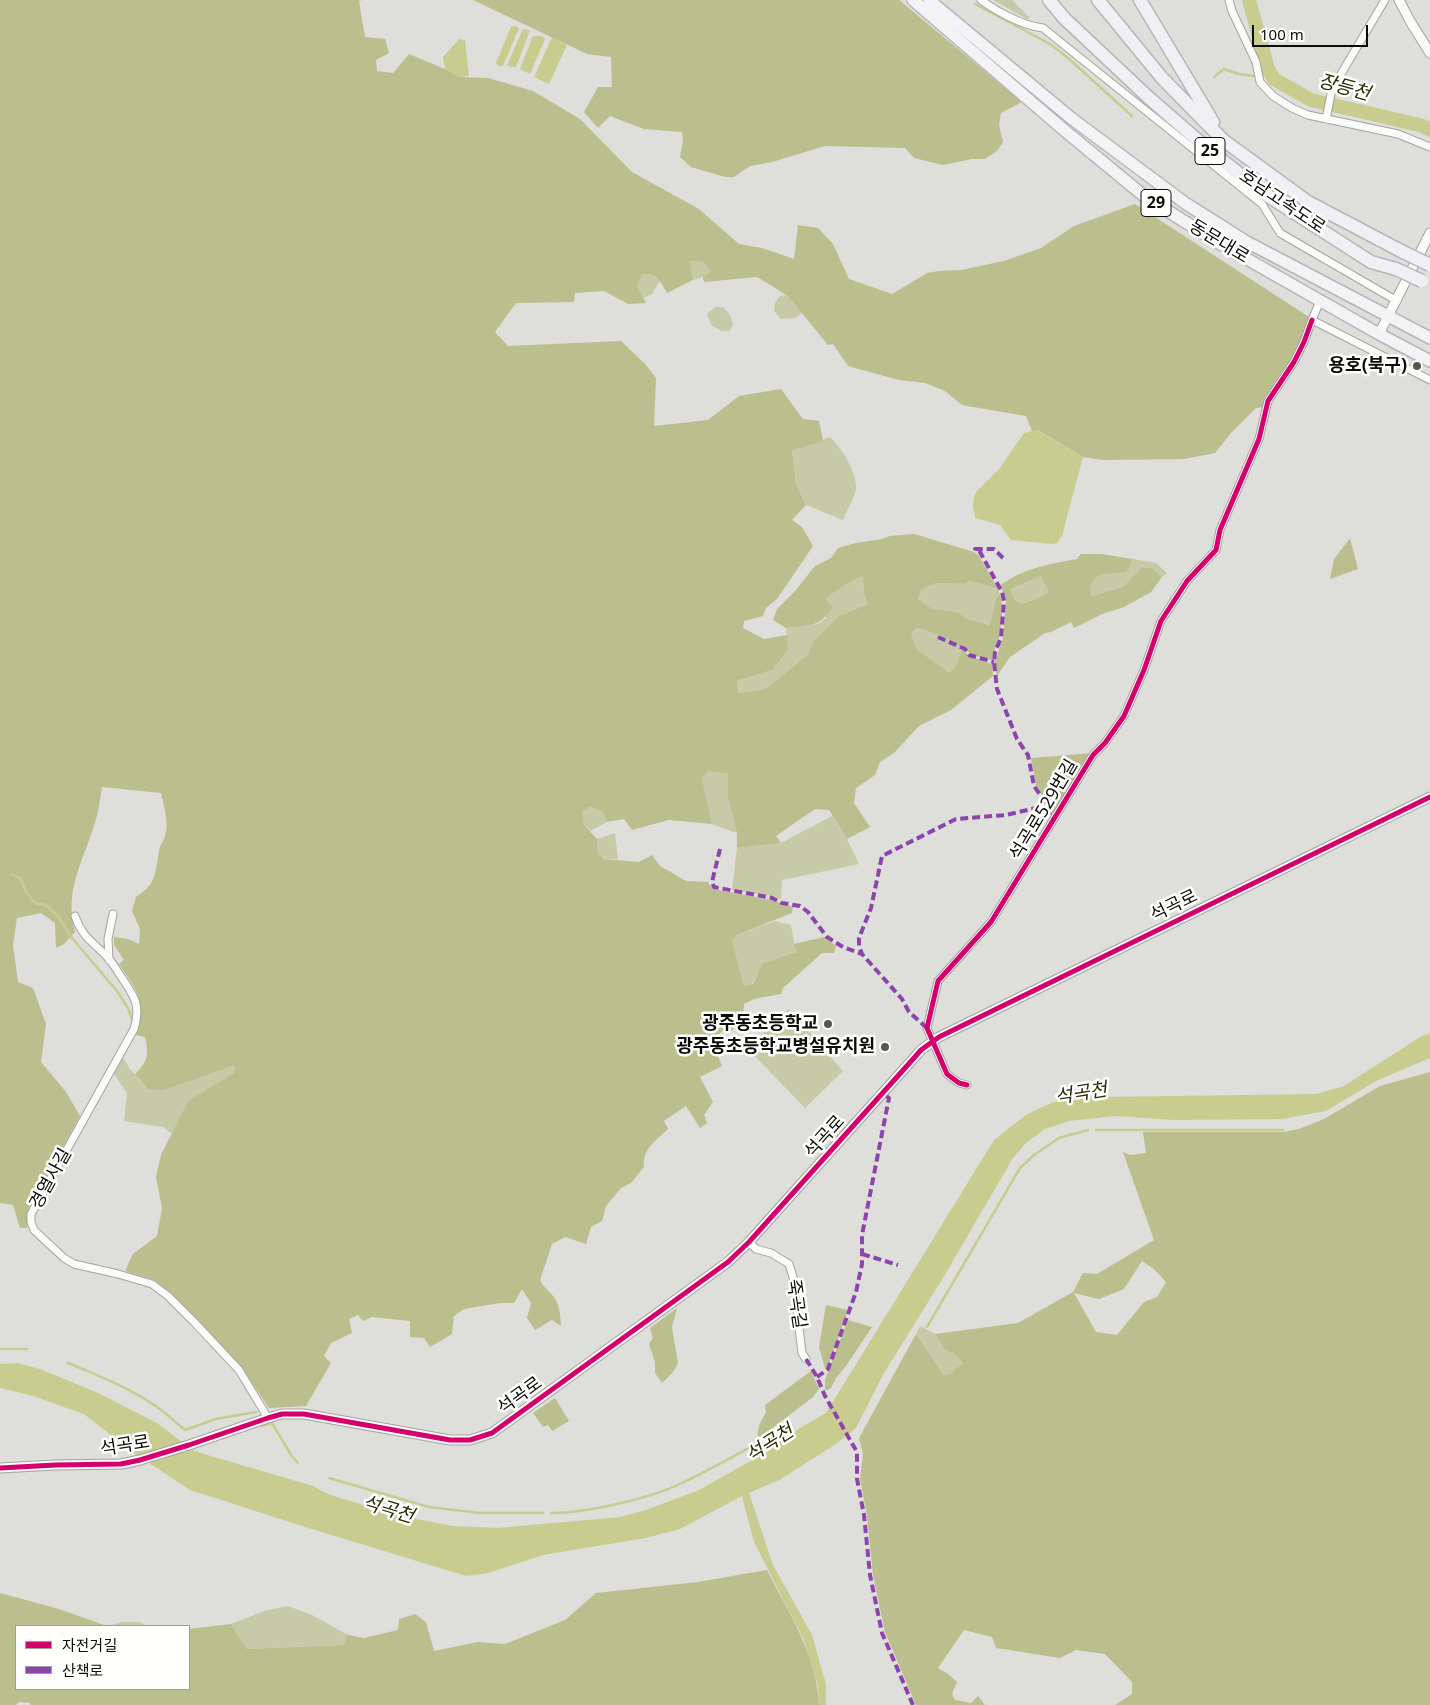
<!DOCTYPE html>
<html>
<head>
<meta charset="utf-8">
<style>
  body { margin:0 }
  #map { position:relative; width:1430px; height:1705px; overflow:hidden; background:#dededa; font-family:"Noto Sans","Noto Sans KR",sans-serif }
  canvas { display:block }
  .legend { position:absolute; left:15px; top:1625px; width:175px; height:65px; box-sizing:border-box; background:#fffffe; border:1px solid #9e9e9c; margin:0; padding:6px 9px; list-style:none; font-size:15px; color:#0c0c0a }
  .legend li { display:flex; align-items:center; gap:10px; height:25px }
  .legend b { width:25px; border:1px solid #9e9e9c }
  .scale { position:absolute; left:1252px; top:25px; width:116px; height:22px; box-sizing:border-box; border:2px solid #0c0c0a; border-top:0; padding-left:6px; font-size:15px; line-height:18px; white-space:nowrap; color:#0c0c0a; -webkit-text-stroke:4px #fffffe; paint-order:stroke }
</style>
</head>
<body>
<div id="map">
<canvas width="1430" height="1705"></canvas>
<ul class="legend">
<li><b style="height:6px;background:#d6006c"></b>자전거길</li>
<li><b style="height:6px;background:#8e44ad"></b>산책로</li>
</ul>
<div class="scale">100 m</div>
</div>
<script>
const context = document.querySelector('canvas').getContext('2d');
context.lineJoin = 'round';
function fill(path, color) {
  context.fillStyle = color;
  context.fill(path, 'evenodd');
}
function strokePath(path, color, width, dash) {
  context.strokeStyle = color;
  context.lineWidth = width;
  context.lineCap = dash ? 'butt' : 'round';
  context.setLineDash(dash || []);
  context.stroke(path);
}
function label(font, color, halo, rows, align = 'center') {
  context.font = font + ' "Noto Sans","Noto Sans KR",sans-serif';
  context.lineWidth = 5;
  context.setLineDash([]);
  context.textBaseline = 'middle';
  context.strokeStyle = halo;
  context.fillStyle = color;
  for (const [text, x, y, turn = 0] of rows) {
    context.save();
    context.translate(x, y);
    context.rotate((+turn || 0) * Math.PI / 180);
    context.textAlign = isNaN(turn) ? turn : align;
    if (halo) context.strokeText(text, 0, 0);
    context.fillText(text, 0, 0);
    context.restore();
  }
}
fill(new Path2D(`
  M993,0H1012L1030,18L1027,19Z
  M690,261L703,262L711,271L703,277L693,280Z
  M646,273L652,275L660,281L652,294L643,298L637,286L640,275Z
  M788,295L802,313L795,318L781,319L774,311L775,303L780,296Z
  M715,307H723L730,315L733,325L729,331H722L711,325L707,314Z
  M830,437C841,448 856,470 856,486C857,494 846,512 843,520L806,505L796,484L792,449L801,448Z
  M1133,559L1156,563L1167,573L1162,577L1152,568H1141L1123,587L1092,596L1090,586L1098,575L1125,572Z
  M863,576L864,594L868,604L839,616L814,640L807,655L766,689L738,693L737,681L772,670L788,650L786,628L818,624L826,618L825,599L846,584Z
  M1041,576L1049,592L1034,600L1021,604L1014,599L1011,589Z
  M969,581L998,589L1000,595L996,598L991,625L968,619L957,612L933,609L918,599L921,590L936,583L966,584Z
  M916,628L928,630L963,647L957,664L950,673L916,650L911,634Z
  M709,771L728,774V798L737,833L712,824L702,778Z
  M590,807L603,812L607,822L590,831L584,825L582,812Z
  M832,816L847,839L859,864L782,880L781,899L772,896L732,890L737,848L781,843Z
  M615,833L618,859H603L598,853L597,839Z
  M775,921L791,925L796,952L763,964L752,984L744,986L732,940L737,935Z
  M789,1009L843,1071L805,1108L747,1048Z
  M123,1058L130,1069L148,1089L162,1091L234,1064L235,1072L188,1101L172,1134L163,1127L124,1121L127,1093L114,1074Z
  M920,1326L935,1334L944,1349L956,1355L963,1363L951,1373L944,1377L916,1334Z
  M288,1606L312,1615L348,1635L343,1645L247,1649L231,1624L264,1611Z
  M121,1622H139L147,1626H109Z`), '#c7caa7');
fill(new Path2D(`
  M0,0H362L359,1L365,37L385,39L389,53L376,60L377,71L393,73L409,54L445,69L460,77L488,78L533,91L580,119L632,172L699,209L739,244L762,248L794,259L798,225L818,228L833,244L849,279L892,294L927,273L939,271L961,270L1004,261L1041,248L1074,226L1135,204L1309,317C1304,332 1299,347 1291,361C1282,375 1266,390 1264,407L1256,408L1231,433L1215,453L1184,459L1102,460L1083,457L1038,430L1032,431L1026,416L962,405L945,391L925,383L899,380L848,366L833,344L828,345L788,296L757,277L704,282L703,277L711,271L703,262L690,261L693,280L667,293C661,282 654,270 641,275L637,286L646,303L628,304L604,291L575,293L574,302L516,303L495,332L508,346L621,341L645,364L656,378L654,426L708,420L739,396L781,389L803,419L819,421L823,441L801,448L792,450L796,484L806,505L792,520L802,527L813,546L777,599L766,608L763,616L744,621L743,628L764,639L787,635L788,650L772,670L737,681L738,693L766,689L807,655L814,640L839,616L868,604L864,594L863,576L846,584L825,599L833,607C819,628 810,625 786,628L773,620L777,609L795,591L815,566L831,558L838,548L856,543L882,539L890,536L914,534L974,552L979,556L998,589L969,581L966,584L936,583L921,590L918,599L933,609L957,612L968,619L990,625L996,598L1000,595C1004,606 1002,625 999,637C997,646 993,650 992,660C986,658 975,657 970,653C954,642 936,631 916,628L911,634L917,650L950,673L957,664L962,649L969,656L992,664L993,676L951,710L919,726L894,753L880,762L875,775L856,788L854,803L870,827L847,839L829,810L815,809L776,836L781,843L737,848V833L728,798V774L709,771L702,778L712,824L669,820L632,830L624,819L607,822L603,812L590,807L582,812L584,825L597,839L598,853L603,859L639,862L652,855L660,866L686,881L708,882L713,889L771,900L793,907L792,913L737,935L732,940L744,986L753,984L762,964L796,952L794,944L824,937L836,946L834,953H822L783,988L781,994L754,999L744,1004L743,1018L731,1031L726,1027L712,1042L722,1066L700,1077L713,1102L704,1115L707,1123L700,1128L686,1106L664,1121L668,1129C656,1141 642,1149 644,1167L631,1183L621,1188L606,1206L602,1221L591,1227L586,1244L565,1237L552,1244L540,1280C544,1288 548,1290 553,1296C560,1304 560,1315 561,1326L552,1320L535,1330L527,1318L531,1303L522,1289L514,1303H500L464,1309L454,1316L452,1334L430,1347L424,1338L410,1337V1321L372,1317L363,1321L358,1315L349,1319L352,1333L331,1343L324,1356L331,1363L306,1406L269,1408L243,1369L197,1319L171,1293L154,1280L125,1271L133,1254L157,1236L162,1208L156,1177L161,1155L188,1101L235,1072L234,1065L162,1091L148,1089L135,1074C148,1061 149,1055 145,1037L136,1035C146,1000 138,992 119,964L124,960L114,945V937L128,939L139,944L140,929L132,911L136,897C157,884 155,873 159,851C160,844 165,839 166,832C168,819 164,806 161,793L102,787C100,800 98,814 94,826C82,864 64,891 75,932L64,944L56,948L55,923L41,913L17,918L13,945L18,982L33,988L46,1024L41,1062L66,1092L80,1116L29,1208L27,1228H20L13,1205L0,1203Z
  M473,0H899L1022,102L1001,113L999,125L1003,142L997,151L985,159H972L943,165L914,158L905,148L825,146L772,162L750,166L734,177H725L691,167L680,157L683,141L682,132L644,129L610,116L598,128L584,112L598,87H612L611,57L587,54Z
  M1350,538L1358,569L1330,579L1334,559Z
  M1081,554H1101L1133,559L1126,572L1098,575L1090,586L1092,596L1123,587L1141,568H1152L1162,577L1151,592L1124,607L1102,614L1074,628L1071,622L1051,632L1045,633L1010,657L997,676L995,662L1003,638L1006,601L1001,585C1023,568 1051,564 1077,559ZM1041,576L1049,592L1034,600L1021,604L1014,599L1011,589Z
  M1093,753L1054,816L1036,785L1031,758Z
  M1430,1072V1705H1115L1132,1694V1682L1105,1654L1076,1650L1060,1658L996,1648L992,1637L964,1630L938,1668L948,1674L957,1682L952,1694L955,1700L971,1703L978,1696L985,1705H916L885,1632L873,1575L867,1515L860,1479L863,1454L859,1438L916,1334L944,1376L951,1373L963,1363L956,1355L944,1349L935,1334L1018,1323L1073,1292L1083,1273L1097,1274L1154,1240L1123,1152L1130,1155L1146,1153L1143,1132H1283L1299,1129L1324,1119L1380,1086ZM1142,1261L1155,1270L1166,1282L1157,1297L1144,1302L1117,1335L1096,1332L1074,1293L1099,1299L1124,1289Z
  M826,1305L848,1310L827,1369L825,1368L819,1347Z
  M677,1308L672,1327L678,1363L673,1372L662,1383L655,1373V1362L649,1344L653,1338L650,1328Z
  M848,1320L872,1327L846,1366L836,1378L831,1388L828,1390H825V1380Z
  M811,1371L819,1389L813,1397L758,1439C757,1428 760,1422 766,1413L765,1405Z
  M555,1398L569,1421L552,1431L548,1425L543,1427L533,1413Z
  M767,1570C789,1613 817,1656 819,1705H31L30,1703L19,1702L16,1705H0V1593L59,1609L107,1626H16V1689H189V1629L231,1624L247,1649L343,1645L348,1635L364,1638L398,1630L399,1619L415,1614L426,1622L434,1651L478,1642L505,1644L565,1620L596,1593L698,1582Z`), '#bbbe8d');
fill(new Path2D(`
  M516,26L519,28L503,66H499L496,63L511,27Z
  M523,29L530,30L516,67H511L507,65Z
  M533,36H542L545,39L530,74L520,69Z
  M552,37L567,45L549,84L534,77Z
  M459,39L465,40L469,76L460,77L445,69L443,57Z
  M1037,430L1083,457L1062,536L1057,543L1053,544L1011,540L1000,525L975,518L973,505L974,497L977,491L999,469L1024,433Z
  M1430,1033V1058L1376,1081L1326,1111L1282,1119L1174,1120L1116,1116L1069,1121L1045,1129L1026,1143L1013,1158L943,1278L884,1373L856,1428L833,1446L781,1479L749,1493L772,1563L812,1635L826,1684V1705H819L818,1686L804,1640L754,1542L742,1496L680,1529L646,1538L543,1555L488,1573L466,1576L302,1526L190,1490L134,1453L84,1414L33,1396L0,1388V1364L17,1363L40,1369L98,1393L157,1423L194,1451L313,1486L328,1494L395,1515L453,1526L498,1528L620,1517L646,1510L699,1490L765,1453L800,1428L826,1413L994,1140L1026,1115L1053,1102L1099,1097L1316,1094L1344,1086L1420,1037Z`), '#c9cc8f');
strokePath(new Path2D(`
  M975,4L1050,44L1068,58L1132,116
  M1262,75L1268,69
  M1214,77L1224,69L1239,74L1253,76
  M12,874L21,879L25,890L35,903L46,905L58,916L72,938L117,991L128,1008L133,1022
  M1096,1130H1283
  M927,1327L1020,1168L1034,1155L1059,1138L1088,1130
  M0,1349H27
  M68,1363C99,1376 133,1389 161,1410C169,1416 177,1423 185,1430L216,1419L256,1412
  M261,1426L272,1423L291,1455L298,1463
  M329,1478L429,1507L480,1513H543
  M551,1513C587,1513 652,1498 684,1482C709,1470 734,1456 758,1443L760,1444`), '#c9cc8f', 2.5);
strokePath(new Path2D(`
  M1249,0L1268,69L1274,79L1311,100L1381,116L1423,126L1430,130`), '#c9cc8f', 14);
const minor = new Path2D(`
  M981,0C997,12 1024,26 1043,28L1262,204L1280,233L1397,301
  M1229,0L1232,11L1256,62L1260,82L1273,96L1292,108L1308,115L1398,134L1430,147
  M1326,119L1332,89L1385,0
  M1320,301L1312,320L1430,380
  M75,916C82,938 95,943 109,959C114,965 118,972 122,978C135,997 141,1006 134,1029L31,1214V1222L34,1230L64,1258L74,1264L118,1274L152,1284L168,1296L194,1322L239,1370L268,1418
  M109,960L108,939L113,914
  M967,1085L959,1083L947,1074L927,1028L938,981L991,922L1093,755L1105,743L1124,716L1144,670L1161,621L1187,581L1216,550L1220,530L1259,439L1268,401L1294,362L1304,342L1312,320
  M749,1242L756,1249L771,1253L789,1264L793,1277L802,1353L806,1359`);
const tertiary = new Path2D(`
  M1399,0L1410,21L1430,53
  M1379,334L1430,233
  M0,1468L55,1465L121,1464L140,1460L189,1445L268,1418L282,1414H304L450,1440H470L492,1433L728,1262L749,1242L914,1058L921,1050L939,1037L1430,797`);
const primary = new Path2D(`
  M913,0L1064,130L1144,196L1217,242L1379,334L1430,361
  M929,0L1071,118L1185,203L1245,241L1430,338`);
const motorway = new Path2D(`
  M1049,0L1064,18L1148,97L1209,150L1265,194L1371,262L1396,269
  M1098,0L1162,78L1223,140L1308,202L1403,252
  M1140,0L1213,122`);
strokePath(minor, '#a3a3a0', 9);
strokePath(tertiary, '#a3a3a0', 11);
strokePath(primary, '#b6b5b9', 14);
strokePath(motorway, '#b6b5b9', 15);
strokePath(minor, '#fafaf9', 7);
strokePath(tertiary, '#fafaf9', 9);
strokePath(primary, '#f3f3f5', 11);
strokePath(motorway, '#f0eff4', 12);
const motorwayBridge = new Path2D(`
  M1403,252L1430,265
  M1396,269L1422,281`);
strokePath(motorwayBridge, '#b6b5b9', 15, []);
strokePath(motorwayBridge, '#f0eff4', 12);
strokePath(new Path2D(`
  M1003,558L994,549H975L980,552L1002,592L1004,601L1001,638L995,652L994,662L997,689L1017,739L1028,755L1034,786L1043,799L1050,815
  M938,637L965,649L969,655L994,662
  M720,849L712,882L714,887L772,898L782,903L800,906L808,912L827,937L843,947L862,954
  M927,1028L909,1012L902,999L862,954L859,946V938L871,908L882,856L956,819L1006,815L1036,808L1050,815L1054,820
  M862,1254L898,1265
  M806,1359L817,1377L825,1396L857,1452V1479L864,1515L870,1575L882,1633L913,1705
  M817,1377L828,1369L856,1292L862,1264V1235L889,1098L883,1093`), '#8e44ad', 4, [8, 4]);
strokePath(new Path2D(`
  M967,1085L959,1083L947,1074L927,1028L938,981L991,922L1093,755L1105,743L1124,716L1144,670L1161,621L1187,581L1216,550L1220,530L1259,439L1268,401L1294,362L1304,342L1312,320
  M0,1468L55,1465L121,1464L140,1460L189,1445L268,1418L282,1414H304L450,1440H470L492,1433L728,1262L749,1242L914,1058L921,1050L939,1037L1430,797`), '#d6006c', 5);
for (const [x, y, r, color] of [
  [1417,366,5,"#565653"],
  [828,1024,5,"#565653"],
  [885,1047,5,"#565653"]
]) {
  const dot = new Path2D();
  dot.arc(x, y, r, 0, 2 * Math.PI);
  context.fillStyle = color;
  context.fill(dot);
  strokePath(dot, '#fffffe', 2);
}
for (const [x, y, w] of [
  [1210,151,30],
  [1156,203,30]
]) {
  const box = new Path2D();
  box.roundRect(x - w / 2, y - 13.5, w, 27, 4);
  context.fillStyle = '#fffffe';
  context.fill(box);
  strokePath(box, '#0c0c0a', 1);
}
label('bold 16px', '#0c0c0a', null, [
  ["25",1210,151],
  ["29",1156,203]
]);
label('18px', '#0c0c0a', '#fffffe', [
  ["호남고속도로",1282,202,34],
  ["동문대로",1219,242,31],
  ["석곡로529번길",1044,810,-59],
  ["석곡로",1174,906,-26],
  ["석곡로",825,1137,-48],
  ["경열사길",51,1179,-61],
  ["죽곡길",796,1304,82],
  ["석곡로",520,1396,-36],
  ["석곡로",125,1446,-9]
]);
label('bold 18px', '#0c0c0a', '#fffffe', [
  ["용호(북구)",1407,366],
  ["광주동초등학교",818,1024],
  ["광주동초등학교병설유치원",875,1047]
], 'right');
label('italic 19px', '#2b2d06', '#fffffe', [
  ["장등천",1344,88,16],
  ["석곡천",1081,1094,-9],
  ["석곡천",770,1444,-33],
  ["석곡천",388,1510,17]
]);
</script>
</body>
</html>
